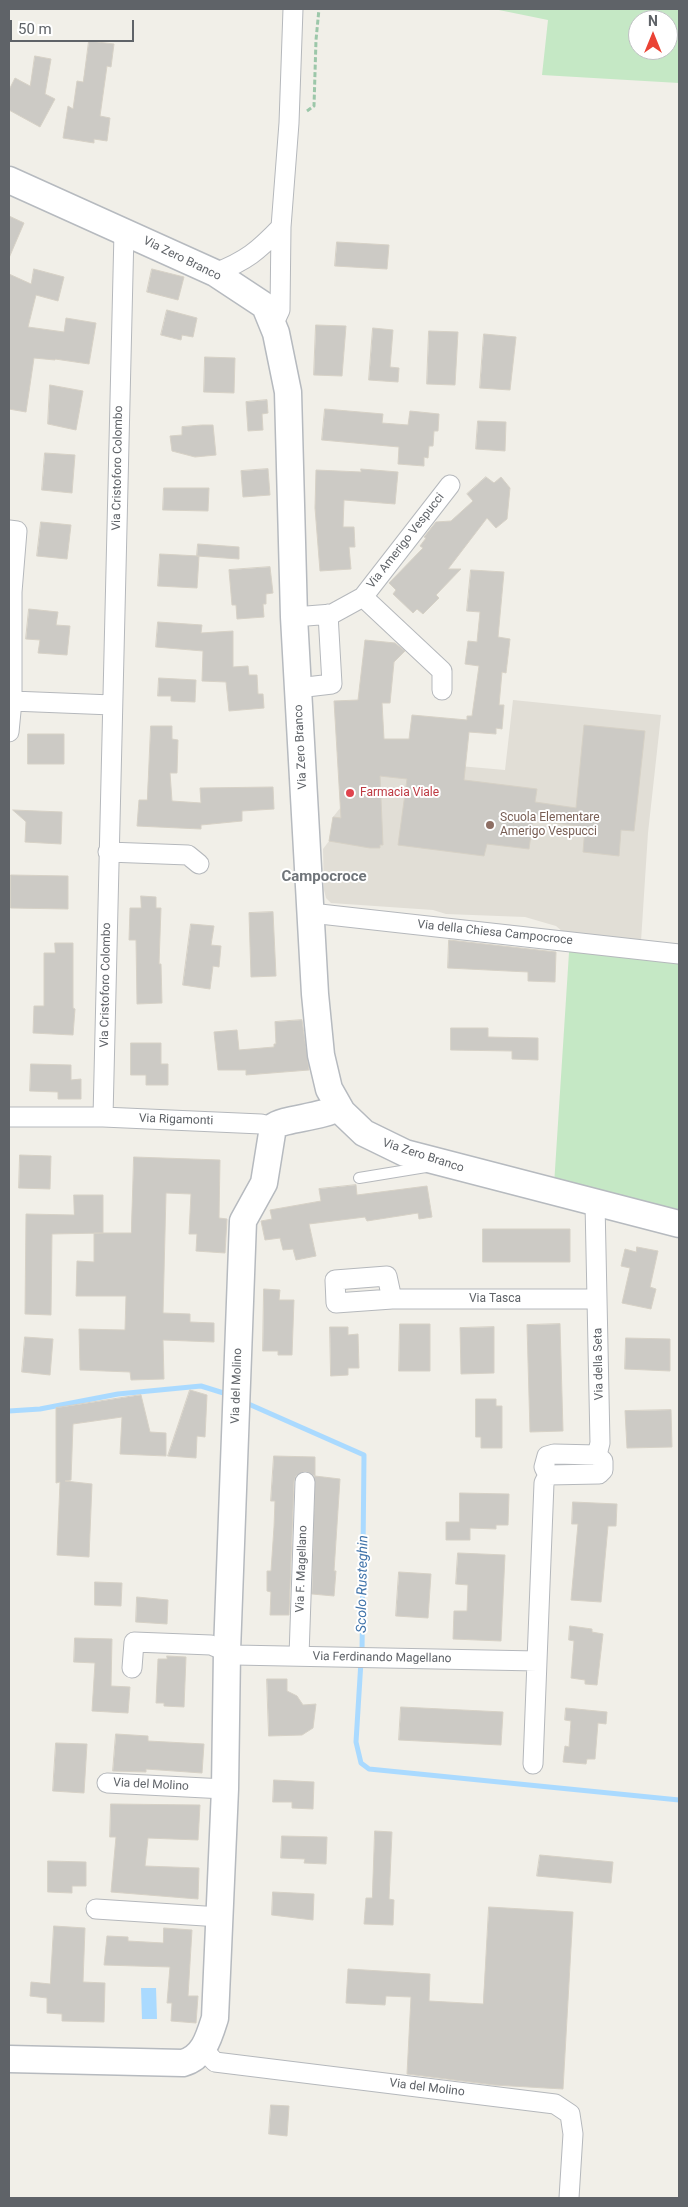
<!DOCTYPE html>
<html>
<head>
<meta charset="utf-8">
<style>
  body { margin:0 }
  #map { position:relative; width:688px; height:2207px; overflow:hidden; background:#f1efe8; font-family:Roboto,sans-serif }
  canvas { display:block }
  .frame { position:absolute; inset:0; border:10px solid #5f6368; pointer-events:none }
  .north { position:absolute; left:628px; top:10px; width:50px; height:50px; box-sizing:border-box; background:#fff; border:1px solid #bfc1c3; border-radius:50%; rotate:0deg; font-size:14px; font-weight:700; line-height:20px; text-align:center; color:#5f6368 }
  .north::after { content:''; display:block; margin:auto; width:18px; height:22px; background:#ea4335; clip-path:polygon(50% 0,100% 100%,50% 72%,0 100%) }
  .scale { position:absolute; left:10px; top:20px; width:124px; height:22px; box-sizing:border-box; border:2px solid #5f6368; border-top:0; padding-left:6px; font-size:15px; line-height:18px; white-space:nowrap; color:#5f6368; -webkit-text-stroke:4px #fff; paint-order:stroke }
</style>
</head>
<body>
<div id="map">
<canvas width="688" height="2207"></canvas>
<div class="frame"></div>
<div class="north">N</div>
<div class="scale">50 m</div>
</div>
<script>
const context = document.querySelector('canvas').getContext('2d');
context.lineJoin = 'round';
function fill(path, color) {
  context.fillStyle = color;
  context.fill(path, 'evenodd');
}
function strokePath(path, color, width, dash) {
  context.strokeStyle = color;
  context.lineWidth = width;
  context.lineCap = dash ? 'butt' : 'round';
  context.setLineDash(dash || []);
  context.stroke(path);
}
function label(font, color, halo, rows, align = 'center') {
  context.font = font + ' Roboto,sans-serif';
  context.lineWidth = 4;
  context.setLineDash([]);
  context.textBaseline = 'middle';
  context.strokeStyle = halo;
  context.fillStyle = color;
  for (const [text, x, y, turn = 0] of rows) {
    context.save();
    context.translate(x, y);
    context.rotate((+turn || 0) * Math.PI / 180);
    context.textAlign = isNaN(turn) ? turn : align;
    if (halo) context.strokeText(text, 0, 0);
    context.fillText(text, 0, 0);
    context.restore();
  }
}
fill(new Path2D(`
  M513,700L661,715L648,833L641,941L563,932L556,926L525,917L446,914L433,910L331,903L326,898L324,890L323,849L329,841L333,817L379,759L505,770Z`), '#e1ded6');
fill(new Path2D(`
  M494,9H679V83L542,75L548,20ZM638,20H668V50H638Z
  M570,937L679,951V1215L554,1185Z`), '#c5e8c5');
fill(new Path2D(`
  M141,1988H156L157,2019H142Z`), '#aadaff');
strokePath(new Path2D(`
  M244,1402L364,1455L362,1653
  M9,1411L40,1409L118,1394L201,1386L230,1395
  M361,1661L356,1742L361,1763L369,1769L679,1800`), '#aadaff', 5);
const building = new Path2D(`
  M89,41L114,44L111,67L107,66L100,116L110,118L107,141L94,139V143L63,138L68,106L73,109L77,81L83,82Z
  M35,56L51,59L45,94L55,99L40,127L9,110V90L15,78L30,86Z
  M9,216L24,223L9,258Z
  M337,242L389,245L387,269L335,266Z
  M34,269L64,277L58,301L36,295L28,327L64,332L66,318L96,323L89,364L55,359V360L34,358L26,412L9,409V274L31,284Z
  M152,269L184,277L178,300L147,292Z
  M167,310L197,318L193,337L182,335L181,340L161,335Z
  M316,325L346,326L342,376L314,375Z
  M373,328L393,330L390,367L399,368L398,382L369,380Z
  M429,331L458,332L455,385L427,384Z
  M484,334L516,337L510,390L480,388Z
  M205,357L235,358L234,393L204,392Z
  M50,385L83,391L76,430L48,424Z
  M267,400L268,413L262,414L263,430L248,431L246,402Z
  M325,409L383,414L382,423L408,425L410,411L439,414L438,431H434L433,446H429L428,458L424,457V466L398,464L399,447L322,440Z
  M478,421L506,422L505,451L476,449Z
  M202,425H213L216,455L195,457L172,451L170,436L182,435V427Z
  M45,453L75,455L72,493L42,490Z
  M268,469L270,495L243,497L241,471Z
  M361,469L398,472L395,504L344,500L343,527H354L355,547H349L351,569L320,571L315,508L316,470L361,472Z
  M486,477L494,483L501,477L510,488L507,519L496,528L487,518L448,569H461L436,595L439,598L423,614L417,609L413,613L393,594L396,590L389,583L423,548L420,546L426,538L424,537L436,522L451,521L473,501L467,494Z
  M164,488H209L208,511L163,510Z
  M41,522L71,525L67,559L37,556Z
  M198,544L239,547V559L197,556Z
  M160,554L199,556L197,588L158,586Z
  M270,567L273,593L266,594V604H263L264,617L237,619L236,605H232L229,570Z
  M471,570L504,572L498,637L510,639L506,673L502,672L499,705H504L502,729L496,728V734L469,732L464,780L537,789L535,802L576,808L584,725L645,731L634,831L621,830L619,856L583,852L585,827L533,820L529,849L487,844L484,856L398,845L407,779L380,776L383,845H380V848H370L329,841L333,817L341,818L334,701L358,700L365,640L395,643L405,651L394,662L390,703H382L384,739H409L412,715L467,720V716H472L479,666L465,664L468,641L477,642L480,612L467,611Z
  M29,609L58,612L56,625L70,626L67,655L38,653L40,640L26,639Z
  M158,622L202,625L201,633L233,631V667L248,666L249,675H257L258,694H263L264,708L229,711L226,682L202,681L203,651L156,647Z
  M159,678L196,680L195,702L171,701V696H158Z
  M151,726H172V739L178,740L177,773H170L172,801L201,803L200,788L273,787L274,809L242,811V821L201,825V829L137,826L139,800H147Z
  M28,734H64V764H28Z
  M13,810L62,812L61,844L25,842L26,822Z
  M11,875L68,876V909L11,908Z
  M141,896L156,897V908H161L159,964H161L162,1003L137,1004L136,940H129L130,908H141Z
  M273,912L276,976L251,977L249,913Z
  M191,924L214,926L211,945L221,946L219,967L213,966L210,989L183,985Z
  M449,940L556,952L555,982L528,981V972L448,968Z
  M55,943H73V1008L75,1009L73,1035L33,1033L34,1006H44V953H55Z
  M302,1020L309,1070L246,1075V1070H218L214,1032L237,1030L239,1050L274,1047V1044H276L275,1022Z
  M451,1028H488V1037L538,1038V1060L512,1059V1051L451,1050Z
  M131,1043H161V1064H168V1085H146V1075H131Z
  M31,1064L71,1065V1080L81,1079V1099H58V1092L30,1091Z
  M20,1155L51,1156L50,1189L19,1188Z
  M134,1157L220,1160L219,1218L227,1219L225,1253L196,1251L197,1234H189L191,1194L166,1193L163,1313L190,1314V1322L214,1323V1342L163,1340L164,1379L131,1380L130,1372L80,1370L79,1329L125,1330L126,1296H76L77,1261L94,1262V1233H131Z
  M356,1185L357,1195L427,1186L432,1217L419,1219L418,1213L367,1221L365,1217L309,1224L316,1256L296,1260L293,1249L283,1250L280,1238L265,1240L261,1221L272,1219L270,1210L321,1201L319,1189Z
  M74,1195H103V1233L52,1234L51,1315L25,1314L26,1214L74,1215Z
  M483,1229H570V1262H483Z
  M637,1247L658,1251L650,1287L656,1289L651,1309L622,1303L630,1268L621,1266L625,1249L636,1252Z
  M264,1289L280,1290L279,1300H294L292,1355H278V1351H263Z
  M400,1324H430V1371H399Z
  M560,1324L563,1431L530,1432L527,1325Z
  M330,1327H348V1335L358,1334L359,1368H348V1375L331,1376Z
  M494,1327V1373L461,1374L460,1328Z
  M25,1337L53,1339L50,1375L22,1372Z
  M626,1338L670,1339V1371L625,1369Z
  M190,1390L207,1395L205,1437L197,1436L196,1458L168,1456Z
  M141,1395L150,1432L166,1433V1456L120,1454L122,1417L73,1424L71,1480L65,1481L92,1484L89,1557L57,1555L60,1482L56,1483V1408Z
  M476,1399H496V1406H502V1448H481V1437H476Z
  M671,1410L672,1447L627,1448L625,1411Z
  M274,1456L315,1457V1476L305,1471L296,1476L294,1481L289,1615H270L271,1592L267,1591V1571H271L274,1527L275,1501H271Z
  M315,1476L340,1479L334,1571H336L334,1596L312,1594Z
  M460,1493L509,1494L508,1525H496V1529L470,1528V1540H446V1522H459Z
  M573,1502L617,1504L616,1526H608L601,1602L571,1600L578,1524H572Z
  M458,1553L505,1555L501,1641L453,1639L454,1611H467L468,1585L456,1584Z
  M399,1572L431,1574L428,1618L396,1616Z
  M95,1582L122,1583L121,1606L95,1605Z
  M137,1597L168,1600L167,1624L136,1622Z
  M570,1626L592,1629V1632L603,1634L597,1685L585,1684V1680L571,1678L574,1641L569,1640Z
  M75,1638L112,1639L111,1686L130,1687L128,1713L92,1711L95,1663L74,1662Z
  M167,1656L186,1657L184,1707L164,1706V1703H156L158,1659H167Z
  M267,1679H287V1691L297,1696L303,1705L316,1704L313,1728L302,1735L269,1736Z
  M401,1707L503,1712L501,1745L399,1740Z
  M566,1708L607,1712L606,1724L598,1723L595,1759H587L586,1764L563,1762L565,1746L569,1747L571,1721L565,1720Z
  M116,1734L148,1736V1741L204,1744L202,1773L146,1769V1772L113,1771Z
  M56,1743L87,1744L84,1793L53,1791Z
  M274,1780L314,1782L313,1809L292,1808V1802H273Z
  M111,1804L200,1805L198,1840L148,1838L145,1866L199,1868L198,1899L111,1892L116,1837H110Z
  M375,1831L392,1832L389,1899L394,1900L393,1925L364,1924L366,1898H372Z
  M282,1836L327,1837L326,1864L304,1863L305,1859L281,1858Z
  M540,1855L613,1862L611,1883L537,1876Z
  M48,1861L86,1862V1886H72V1893L48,1892Z
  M273,1892L314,1894L313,1920L272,1915Z
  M489,1907L573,1912L563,2089L494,2085L407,2074L411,1997L386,1996L385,2005L346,2003L348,1969L430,1974L429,2001L483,2004Z
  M54,1926L85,1928L83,1982L105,1983L104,2022L62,2021V2014L47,2013V1998L30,1996L31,1982L50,1984Z
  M164,1928L192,1930L188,1996H198L196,2023L171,2021L172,2003H167L170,1967L104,1965L107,1936L128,1937V1941L163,1943Z
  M271,2105L289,2106L287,2136L269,2134Z`);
fill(building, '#cccac5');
strokePath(building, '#d6d1c6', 1);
const lane = new Path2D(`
  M359,1178L432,1166`);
const street = new Path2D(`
  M215,273C246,261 258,251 281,227
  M273,325L280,310L281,227L289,123L293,9
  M9,530L17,531L12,592V701L112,705
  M363,597L442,671V690
  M294,617L332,614L363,597L450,485
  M298,688L332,684L328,614
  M9,732L12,701
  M108,852L188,855L199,864
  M311,913L679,954
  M9,1117H103L261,1124L273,1127
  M103,1117L124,232
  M595,1203L600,1443L597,1455
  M392,1299L387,1276L335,1280L336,1303L392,1299H597
  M548,1475L599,1474L603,1470V1461L597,1455
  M548,1475L544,1467L547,1456L554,1454L597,1455
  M299,1656L305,1482
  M132,1668L134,1642L211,1645L235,1655L537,1661L544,1483L548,1475
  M533,1764L537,1661
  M107,1783L225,1789
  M96,1909L220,1917
  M203,2049L215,2062L555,2104L570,2114L573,2134L569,2198`);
const secondary = new Path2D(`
  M9,180L215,273L265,306L276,333L288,392L294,617L315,994L321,1055L329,1089L342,1112L364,1133L405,1153L679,1224
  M9,2059L183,2063C204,2057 209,2037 215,2018L225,1789L227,1651L243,1221L264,1183L273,1127C283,1118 322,1118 339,1107`);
strokePath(lane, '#b5b8bc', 12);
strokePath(street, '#b5b8bc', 21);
strokePath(secondary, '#b6babf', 29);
strokePath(new Path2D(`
  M307,111L314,106L316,40L319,9`), '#9cc7a9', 3, [5, 2.5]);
strokePath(lane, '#fff', 10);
strokePath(street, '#fff', 19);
strokePath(secondary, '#fff', 26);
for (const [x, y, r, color] of [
  [350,793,5,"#e0444e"],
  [490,825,5,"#8d6e63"]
]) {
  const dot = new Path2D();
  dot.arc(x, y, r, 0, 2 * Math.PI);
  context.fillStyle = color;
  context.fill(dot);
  strokePath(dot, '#fff', 2);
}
label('12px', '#5f6368', '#fff', [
  ["Via Zero Branco",182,259,26],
  ["Via Cristoforo Colombo",118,468,-89],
  ["Via Amerigo Vespucci",406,541,-52],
  ["Via Zero Branco",301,747,-93],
  ["Via della Chiesa Campocroce",495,933,6],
  ["Via Cristoforo Colombo",106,985,-89],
  ["Via Rigamonti",176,1120,2],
  ["Via Zero Branco",423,1156,18],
  ["Via Tasca",495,1299],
  ["Via della Seta",599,1364,-91],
  ["Via del Molino",237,1386,-88],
  ["Via F. Magellano",302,1569,-88],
  ["Via Ferdinando Magellano",382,1658,1],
  ["Via del Molino",151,1785,3],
  ["Via del Molino",427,2088,7]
]);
label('12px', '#be3a42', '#fff', [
  ["Farmacia Viale",360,793]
], 'left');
label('12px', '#785e54', '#fff', [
  ["Scuola Elementare",500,818],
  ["Amerigo Vespucci",500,832]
], 'left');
label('italic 14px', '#4174aa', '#fff', [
  ["Scolo Rusteghin",363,1584,-89]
]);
label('bold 15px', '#70757a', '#fff', [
  ["Campocroce",324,877]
]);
</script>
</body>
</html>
